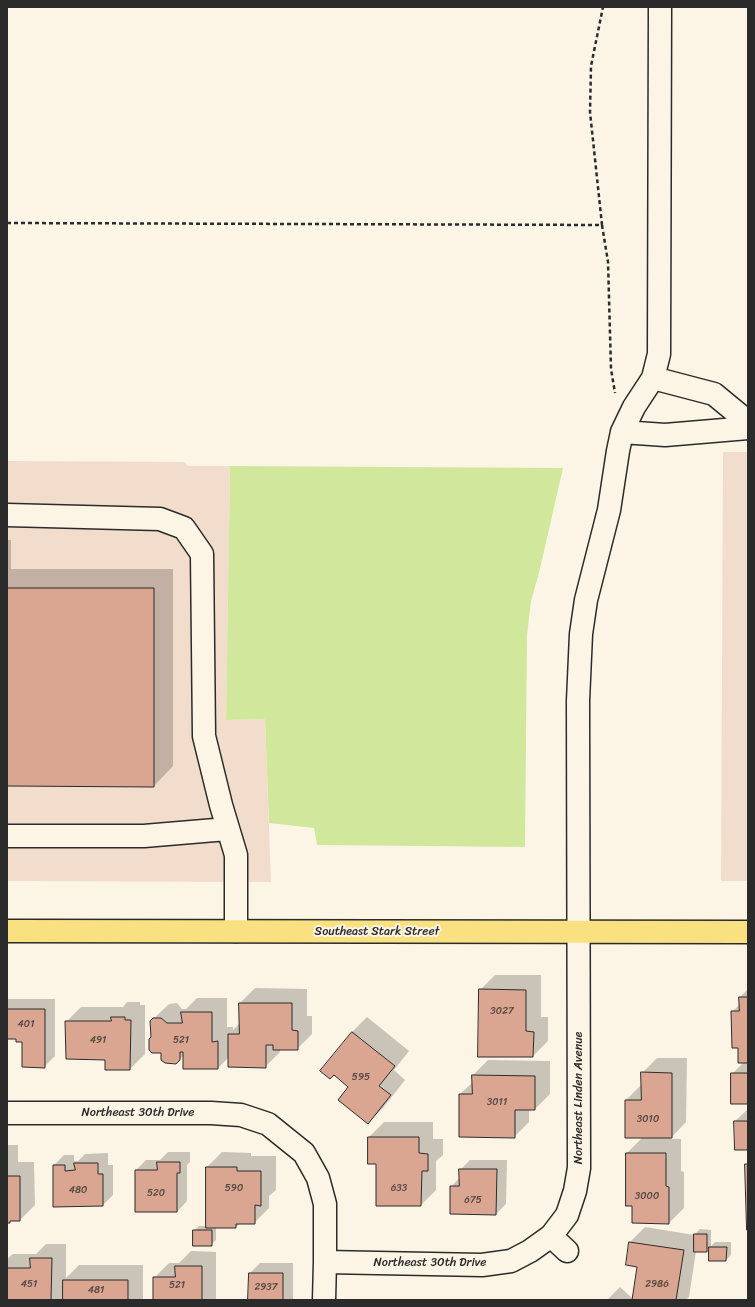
<!DOCTYPE html>
<html>
<head>
<meta charset="utf-8">
<style>
  body { margin:0 }
  #map { position:relative; width:755px; height:1307px; overflow:hidden; background:#fcf5e5; font-family:Sriracha,sans-serif }
  canvas { display:block }
  .frame { position:absolute; inset:0; border:8px solid #2b2b2b; pointer-events:none }
</style>
</head>
<body>
<div id="map">
<canvas width="755" height="1307"></canvas>
<div class="frame"></div>
</div>
<script>
const context = document.querySelector('canvas').getContext('2d');
context.lineJoin = 'round';
function fill(path, color) {
  context.fillStyle = color;
  context.fill(path, 'evenodd');
}
function strokePath(path, color, width, dash) {
  context.strokeStyle = color;
  context.lineWidth = width;
  context.lineCap = dash ? 'butt' : 'round';
  context.setLineDash(dash || []);
  context.stroke(path);
}
function label(font, color, halo, rows, align = 'center') {
  context.font = font + ' Sriracha,sans-serif';
  context.lineWidth = 4;
  context.setLineDash([]);
  context.textBaseline = 'middle';
  context.strokeStyle = halo;
  context.fillStyle = color;
  for (const [text, x, y, turn = 0] of rows) {
    context.save();
    context.translate(x, y);
    context.rotate((+turn || 0) * Math.PI / 180);
    context.textAlign = isNaN(turn) ? turn : align;
    if (halo) context.strokeText(text, 0, 0);
    context.fillText(text, 0, 0);
    context.restore();
  }
}
fill(new Path2D(`
  M723,452H748V881H721Z
  M7,461L184,462L188,466H230L226,720L265,719L271,882L7,881Z`), '#f2ddcc');
fill(new Path2D(`
  M230,466L563,468L539,573L531,601L527,635L525,847L317,845L314,828L269,823L265,719L226,720Z`), '#d1e79c');
fill(new Path2D(`
  M7,540H11V569H173V766L154,786L7,785Z
  M495,975H541V1017H548V1041L533,1056H479L480,990Z
  M255,988L307,989V1016H312V1034L297,1049H280V1052L265,1067L229,1057L218,1068L184,1055L176,1063L162,1052L152,1037L151,1021L167,1006L169,1004L177,1003L182,1009H186L197,998H227V1027H233V1030L240,1023V1003Z
  M748,989V1103L732,1074L744,1062L739,1047L732,1012L740,1004V997Z
  M7,999H55V1056L44,1067L23,1041L17,1038H9L7,1040Z
  M127,1002H140V1005H145V1054L130,1069L66,1022L81,1007H123Z
  M367,1017L409,1051L394,1070L405,1080L383,1108L368,1123L350,1087L352,1032Z
  M657,1058H687L686,1122L670,1139H681V1171L684,1172V1208L669,1223L633,1205L627,1153L643,1137L626,1100L641,1085L642,1073Z
  M488,1060L550,1061V1094L535,1109H529V1122L514,1137L460,1094L473,1082V1075Z
  M748,1109V1149L735,1121Z
  M384,1122H433V1139H443V1155L436,1161V1190L421,1205L377,1163L369,1137Z
  M7,1145H18V1162H34L35,1205L20,1220H11L7,1222Z
  M168,1152H190V1162L187,1165V1201L177,1212L136,1170L146,1160H160Z
  M222,1152L251,1153V1156H276V1190L269,1196V1208L254,1223H241L236,1227H216V1240L211,1245L194,1231L199,1226H207V1167Z
  M108,1153V1165H113V1195L103,1205L54,1165L64,1155H74V1161H78L85,1154Z
  M470,1160H507L506,1204L496,1214L451,1213V1187L460,1177V1170Z
  M645,1227L694,1235L700,1229L711,1230V1246L715,1242H731V1255L726,1260L710,1247L706,1251H696L689,1297L686,1300H607L620,1287L633,1299L638,1267L630,1242Z
  M46,1244H66V1278L79,1265H143V1300H7V1259L13,1254H36Z
  M191,1251L216,1252V1300H154V1278L169,1263H179Z
  M260,1263H293V1300H249L250,1273Z`), '#0003');
const building = new Path2D(`
  M7,588H154V787L7,786Z
  M479,989L526,990V1031L534,1032L533,1057H478Z
  M739,997H748V1063H738V1048H732L731,1011H739Z
  M239,1003H292V1030L298,1031V1050H273V1045H266V1068L228,1067V1034H239Z
  M7,1009H45V1068L22,1067V1042H16V1039H7Z
  M181,1012H212V1042L218,1041V1069H183V1052H180V1060L176,1064L165,1063L161,1060V1053H152L149,1050V1039L151,1037L150,1021L153,1018H161L167,1023H182Z
  M111,1017H125V1020H131L130,1070H105V1060L66,1059L65,1021H111Z
  M352,1032L395,1066L379,1086L391,1095L368,1124L338,1100L348,1087L334,1075L330,1079L320,1071Z
  M641,1072L672,1073V1138H625V1100H641Z
  M731,1073H748V1104H731Z
  M472,1075L535,1076V1110H515V1138L459,1137V1094H472Z
  M734,1121H748V1150H735Z
  M368,1137H419V1153L428,1154V1171H422L421,1206H376V1164H368Z
  M626,1153H666V1186L669,1187V1224L632,1223V1206H626Z
  M157,1162H180V1173H177V1212H135V1170H157Z
  M74,1163H98V1174H103V1206L53,1207V1165H65V1171L75,1170Z
  M745,1164H748V1230H747Z
  M206,1167H237V1171H261V1206L255,1205V1224H236V1228H206Z
  M459,1169H497L496,1215L450,1214V1186H459Z
  M7,1176H20V1221H10V1223H7Z
  M193,1230H212V1246H193Z
  M694,1234H707V1252H694Z
  M629,1242L684,1250L676,1300H632L637,1267L626,1265Z
  M709,1247H727L726,1261H709Z
  M30,1258H52L51,1300H7V1268H30Z
  M175,1266H202V1300H153V1277H175Z
  M249,1273H283V1300H248Z
  M63,1280H128V1300H63Z`);
fill(building, '#dba691');
strokePath(building, '#2b2b2b', 1);
const minor = new Path2D(`
  M653,378L714,394L748,422
  M622,432L665,435L748,428
  M7,515L160,519L184,528L202,554L204,736L221,805L236,855V931
  M7,836H144L227,829
  M7,1113H211L241,1115L268,1124L304,1153L318,1178L325,1204V1262L324,1300
  M551,1236L567,1251
  M325,1262L482,1265L511,1261L530,1251L551,1236L567,1215L575,1191L579,1168L578,701L581,634L586,600L609,510L618,451L622,432L634,407L653,378L659,354L660,7`);
const major = new Path2D(`
  M7,931L748,932`);
strokePath(minor, '#2b2b2b', 25);
strokePath(major, '#2b2b2b', 25);
strokePath(new Path2D(`
  M7,223L602,225L608,262L611,369L615,393
  M602,225L590,112L591,66L603,7`), '#2b2b2b', 2.5, [4, 3]);
strokePath(minor, '#fcf5e5', 22);
strokePath(major, '#f9e181', 22);
label('10px', '#574a44', null, [
  ["3027",502,1011],
  ["401",26,1024],
  ["491",98,1040],
  ["521",181,1040],
  ["595",361,1077],
  ["3011",497,1102],
  ["3010",648,1119],
  ["590",234,1188],
  ["633",399,1188],
  ["480",78,1190],
  ["520",156,1193],
  ["3000",647,1196],
  ["675",473,1200],
  ["451",29,1284],
  ["2986",657,1284],
  ["521",177,1285],
  ["2937",266,1287],
  ["481",96,1290]
]);
label('12px', '#2b2b2b', '#fcf5e5', [
  ["Southeast Stark Street",377,932],
  ["Northeast Linden Avenue",579,1098,-90],
  ["Northeast 30th Drive",138,1113],
  ["Northeast 30th Drive",430,1263]
]);
</script>
</body>
</html>
